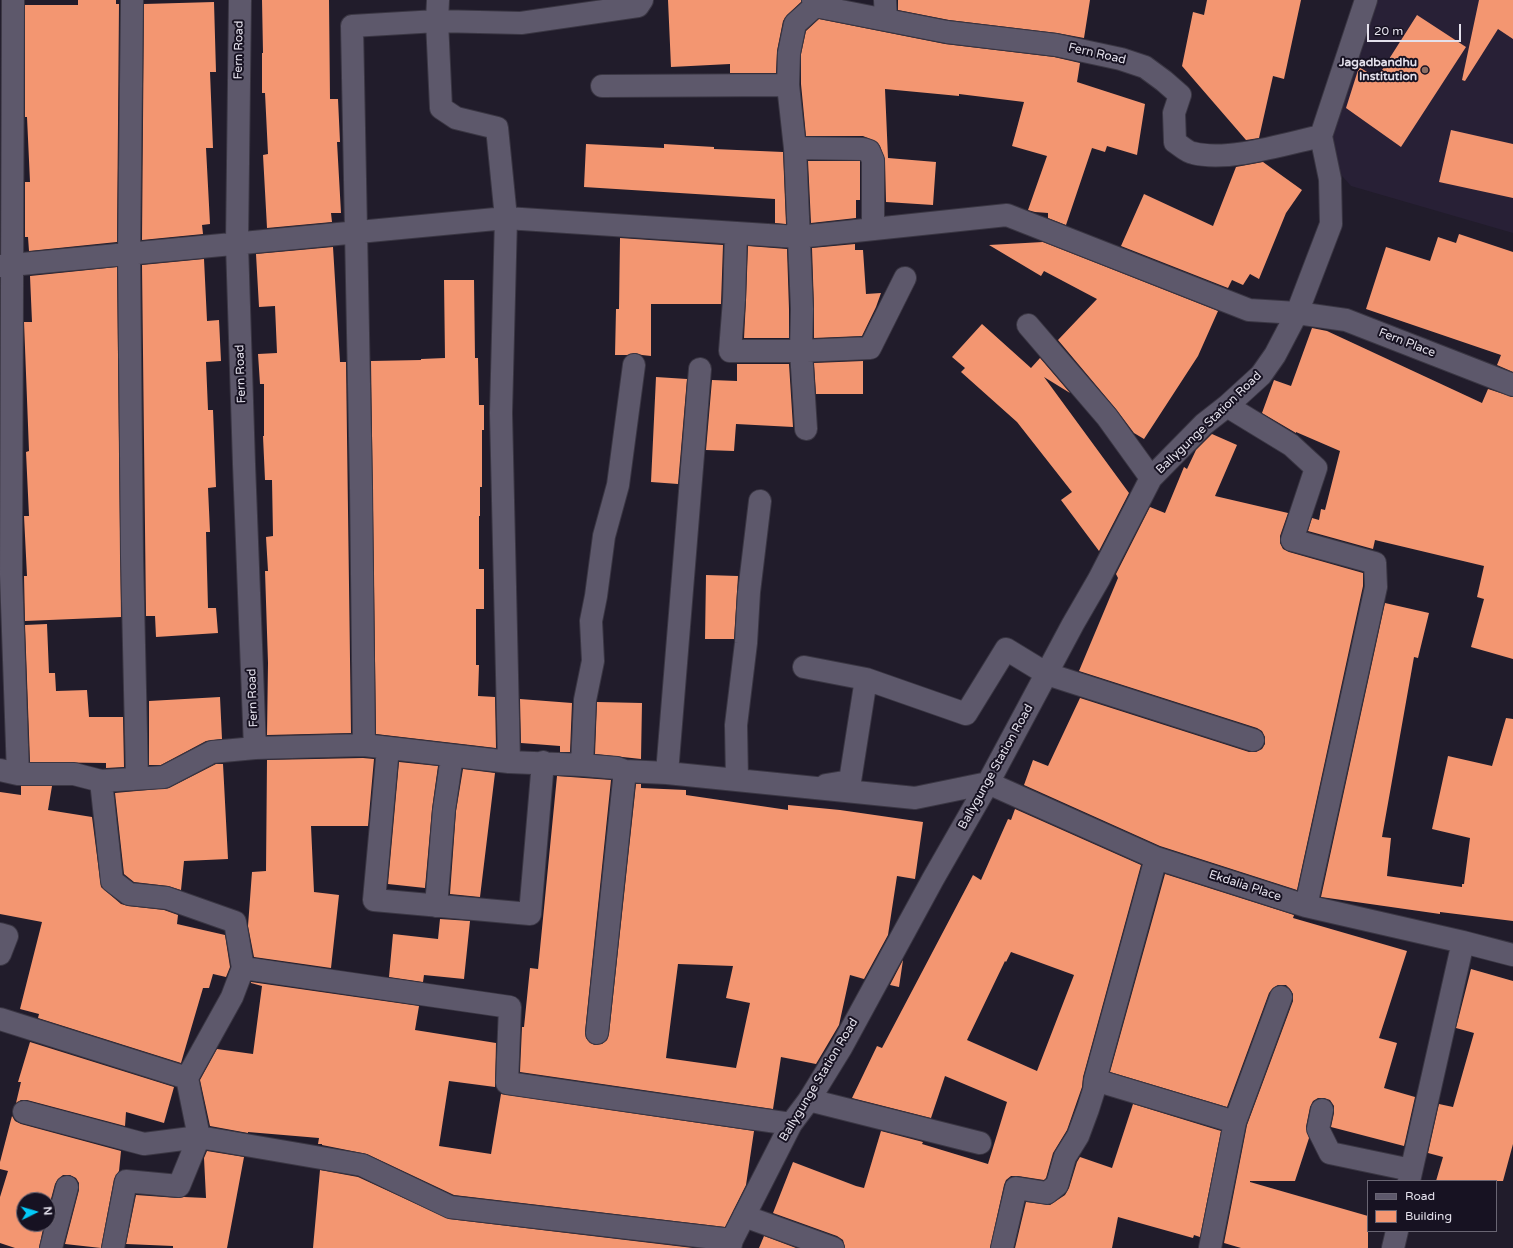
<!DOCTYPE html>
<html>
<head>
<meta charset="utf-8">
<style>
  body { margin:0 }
  #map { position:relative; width:1513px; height:1248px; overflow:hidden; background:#211c2b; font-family:"Varela Round",sans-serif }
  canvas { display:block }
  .legend { position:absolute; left:1367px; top:1180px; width:130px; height:52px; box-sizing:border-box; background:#171222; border:1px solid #696573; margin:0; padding:5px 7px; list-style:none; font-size:12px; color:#e4e1ec }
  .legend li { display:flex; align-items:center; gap:8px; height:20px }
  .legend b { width:20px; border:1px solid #696573 }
  .north { position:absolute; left:16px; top:1192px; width:40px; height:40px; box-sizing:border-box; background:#171222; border:1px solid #696573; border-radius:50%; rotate:85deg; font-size:11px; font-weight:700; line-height:16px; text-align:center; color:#e4e1ec }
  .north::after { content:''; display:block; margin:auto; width:14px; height:18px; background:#04cbf9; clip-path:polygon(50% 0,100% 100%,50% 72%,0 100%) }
  .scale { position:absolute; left:1367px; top:24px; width:94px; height:18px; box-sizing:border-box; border:2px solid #e4e1ec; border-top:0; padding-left:5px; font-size:12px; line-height:14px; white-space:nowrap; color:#e4e1ec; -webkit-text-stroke:3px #171222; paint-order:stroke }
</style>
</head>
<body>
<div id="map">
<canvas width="1513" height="1248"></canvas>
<ul class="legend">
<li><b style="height:5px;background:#5d586b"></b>Road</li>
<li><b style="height:11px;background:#f39671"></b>Building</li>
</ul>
<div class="north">N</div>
<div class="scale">20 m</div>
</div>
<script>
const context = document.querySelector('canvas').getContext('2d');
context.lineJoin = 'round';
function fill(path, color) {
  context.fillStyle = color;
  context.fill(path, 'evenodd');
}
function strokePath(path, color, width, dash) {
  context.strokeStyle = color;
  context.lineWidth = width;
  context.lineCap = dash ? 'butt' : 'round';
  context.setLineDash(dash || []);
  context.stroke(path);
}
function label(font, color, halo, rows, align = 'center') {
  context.font = font + ' "Varela Round",sans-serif';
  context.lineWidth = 4;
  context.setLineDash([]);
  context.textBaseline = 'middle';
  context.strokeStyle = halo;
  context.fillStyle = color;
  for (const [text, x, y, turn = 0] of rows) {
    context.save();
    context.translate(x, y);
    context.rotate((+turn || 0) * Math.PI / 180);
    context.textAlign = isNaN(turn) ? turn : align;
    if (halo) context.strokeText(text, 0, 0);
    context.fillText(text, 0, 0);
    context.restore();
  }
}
fill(new Path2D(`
  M1364,0H1513V233L1351,186L1309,139Z`), '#282036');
fill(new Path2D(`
  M78,0H116V4H119L117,242L29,251L28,237H25V182H30L27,117H25V5H78Z
  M262,0H329L330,99H338L340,142H337L341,213H331L332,222L267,228L263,155L268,154L265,93H262V53H263Z
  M668,0H801V2L787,15L783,21L777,51L776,73H730V64L671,67Z
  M898,0H1090L1084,38L1057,33L949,20L898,10Z
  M1207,0H1301L1284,79L1273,76L1259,138L1246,140L1182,66L1193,12L1204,15Z
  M1479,0H1513V39L1498,29L1465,81L1462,80Z
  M214,2L216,72H210L213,148H206L210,224L202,225L203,234L142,240L144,4Z
  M1417,15L1466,47L1401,147L1346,108L1359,67L1377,78Z
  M819,19L945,44L1054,57L1080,63L1077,82L1145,104L1137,155L1107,146L1105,152L1092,148L1066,225L1048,218V213L1035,212L1028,210L1047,156L1012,146L1024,102L959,94V96L885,89L888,158L936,162L933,205L886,202L885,160L880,146L877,142L863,136H806L801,84V54L806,31Z
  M1451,130L1513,144V198L1439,182Z
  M586,144L664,148V144L714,147V149L783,152L786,224L775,223V199L584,187Z
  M808,161H860V200H856V218L811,223Z
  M1263,162L1302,190L1286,213L1259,279L1250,274L1243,285L1232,280L1228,288L1121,246L1144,194L1213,226L1236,167Z
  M1459,234L1513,252V372L1497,365L1501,355L1366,309L1386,247L1430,261L1438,237L1456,243Z
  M620,238L723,245L721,304H651V356L642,355L635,353L627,355H615L616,309H619Z
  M1043,242L1218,311L1198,356L1144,439L1134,433L1116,409L1058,340L1097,299L1044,271L1041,276L989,245Z
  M855,244V250H863L866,294L881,293L876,307L862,336L814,338V308L812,248Z
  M748,246L787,249L789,309V338H744L746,300Z
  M333,247L340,362H346L351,733L267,735L268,663L265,571H268L266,537L273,536L272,480H265L263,436H264V384H260L258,354L277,353L275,306L259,307L256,254Z
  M204,259L207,321L219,320L221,361L206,362L208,410H213L216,487L208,488L210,532H206L208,608H216L218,633L156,637L155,616H146L142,265Z
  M117,267L121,617L25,621L24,576H27L24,516H29L26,452L29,451L24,322H32L30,276Z
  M444,280H474L475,358H478L479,405H484V430H482V487H480V516H479V569H484V609H476V665H479L478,696L495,697L496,748L376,734L371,361L421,360V359L445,358Z
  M982,324L1031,368L1040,358L1070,393L1044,377L1129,493L1099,551L1061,500L1072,492L1017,422L961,372L965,368L952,357Z
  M1312,328L1327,331L1482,403L1488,389L1513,397V659L1471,647L1484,599L1477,597L1484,566L1375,540L1373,549L1308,531L1312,518L1319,520L1321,509L1325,510L1340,451L1296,432V433L1262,413L1274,380L1291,386Z
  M863,361V394H816L814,363Z
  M737,364H789L793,427L736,424L734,451L706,450L712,380L737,381Z
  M656,377L687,379L678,484L651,482Z
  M1212,434L1237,445L1215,496L1288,513L1280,536V543L1283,549L1289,552L1363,573V586L1297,890L1160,846L1024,785L1033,760L1048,766L1080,698L1249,752H1256L1262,749L1265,744V737L1262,731L1257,728L1079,671L1118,578L1116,574L1150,507L1165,513L1184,467L1187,469L1196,450Z
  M706,575L738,576L734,639H705Z
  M1385,603L1429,613L1418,658L1414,657L1382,837L1391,838L1387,876L1462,887V884H1464L1470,838L1432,829L1448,756L1492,766L1506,718L1513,719V921L1440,912V914L1321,897Z
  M47,624L49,673H55L56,691L87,690L89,717H123L124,767L106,768V763L30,762L25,625Z
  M220,697L222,739L206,741L161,765H149V701Z
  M520,699L572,703L570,752H560V746L521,743Z
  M597,702L642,703L641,759L595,754Z
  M363,758L374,759L368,826H311L314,892L339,895L331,968L254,957L248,926L252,872L266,871L267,760Z
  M399,762L438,766L432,809L425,888L388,884Z
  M216,764H223L228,859L184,861L181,890L168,886L134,882L124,874L115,793L169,788Z
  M463,769L495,773L480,897L450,894L456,811Z
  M557,776L611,780L585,1032L586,1038L590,1043L595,1045L602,1044L607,1040L609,1034L636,784H641V788L686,790V795L788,810V805L840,810L923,822L915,879L897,876L888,935L864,979L850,975L839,1025L816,1064L781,1057L773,1109L520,1072L522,1027H524L530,968L538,969ZM678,964L733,966L726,998L750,1003L736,1068L666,1058Z
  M21,786H52L48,810L92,817L101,887L121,904L128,906L164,910L178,915L177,924L225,935L230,967L226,977L213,974L209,988H203L181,1063L38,1018L39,1014L20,1009L42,922L0,914V792L21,795Z
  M1015,809L1141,865L1083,1077L1082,1087L1067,1130L1053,1153L1046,1178L1044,1180L1018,1176H1011L1006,1180L1004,1185L990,1248H845L843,1240L837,1236L773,1213L793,1162L856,1186L864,1188L881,1131L923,1142L922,1144L988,1164L1007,1102L945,1076L931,1118L852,1098L877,1046L882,1048L973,875L981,880L1008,819L1011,820ZM1011,952L1074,975L1037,1071L967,1040L1005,961L1006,962Z
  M1165,874L1294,915L1293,918L1407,951L1379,1038L1397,1043L1384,1088L1415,1097L1404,1146L1331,1127L1334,1113V1106L1330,1100L1324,1098H1318L1313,1101L1310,1107L1306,1127L1309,1138L1295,1181H1250V1182L1368,1216V1248H1241L1224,1243L1247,1125L1293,1001V994L1290,989L1286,985H1278L1273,988L1269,993L1227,1107L1110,1072Z
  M440,919L470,921L464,979L424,975L423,982L389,977L393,934L438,939Z
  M903,960L899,987L890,985Z
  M1471,969L1513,981V1144L1503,1181H1436L1443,1157L1428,1153L1439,1104L1453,1107L1474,1033L1456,1028Z
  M251,982L419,1006L415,1030L496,1043L495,1087L449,1081L439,1146L491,1154L501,1094L754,1131L746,1185L725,1227L454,1195L367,1154L322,1145V1144H318L319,1138L248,1132V1133L210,1126L200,1080L217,1049L253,1054L262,986L251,983Z
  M30,1042L174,1087L164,1123L126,1112L125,1126L27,1100H21L16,1103L21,1082H18Z
  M1133,1104L1221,1131L1200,1237L1194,1235L1193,1238L1118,1217L1112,1248H1015L1026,1202L1050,1205L1065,1195L1069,1188L1077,1162L1080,1157L1112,1168Z
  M12,1116L15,1121L21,1124L121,1151L119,1171L114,1179L101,1248L65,1244L79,1190V1183L76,1178L70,1175H63L58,1179L55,1184L48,1210V1200H24V1224H44L39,1248H15L0,1243V1197L8,1171L0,1169V1162Z
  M207,1151L244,1157L227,1248H173V1246L126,1244L136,1195L178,1198L184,1197L206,1198L204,1158Z
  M320,1170L358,1177L449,1219L693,1248H313Z
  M764,1236L796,1248H759Z`), '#f39671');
const minor = new Path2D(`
  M13,0L11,574L18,774
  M132,0L129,254L132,557L137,778
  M240,0L237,244L244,464L255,748
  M438,0L437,21L441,108L456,118L497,128L506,218L501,413L509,762
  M813,0L815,6L947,32L1056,45L1121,59L1145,67L1164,81L1180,95L1174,113L1175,142C1181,146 1187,152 1193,153C1228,162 1285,144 1321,136
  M885,0L886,19
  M788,85L795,148L802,309L801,351L806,429
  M602,86L788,85L789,53L795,24L815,6
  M795,148L863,149L869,151L873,160V229
  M736,233L734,300L730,351H801L870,348L905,278
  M0,266L506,218L798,237L1007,215L1249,310L1297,313L1346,320L1513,385
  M1028,325L1107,417L1151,478
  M1227,406L1291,445L1316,468L1292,540L1375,563L1376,587L1306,906
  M804,667L866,679L966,714L1006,649L1047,674L1253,740
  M364,745L361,486L352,26L437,21L521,23L638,6L642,0
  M388,748L374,900L530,914L543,762
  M582,765L585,700L593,661L591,621L596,596L604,536L618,485L634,365
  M0,770L18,774H74L101,781L164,777L212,752L255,748L364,745L509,762L582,765L617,768L625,771L667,773L915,798L988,783L1156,858L1306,906L1463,942L1513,955
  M667,773L700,369
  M737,780L736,725L746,643L749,592L760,501
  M101,781L112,881L129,894L167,898L235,922L243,968L232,997L187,1078L199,1137L179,1186L126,1181L113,1248
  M826,785L850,781L866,679
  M436,906L444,810L452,756
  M0,934L7,936L0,954
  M243,968L510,1007L507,1083L791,1124
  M0,1019L187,1078
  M597,1033L625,771
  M1095,1080L1235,1122
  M809,1100L980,1143
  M1322,1110L1318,1129L1330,1153L1411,1170
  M24,1112L144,1144L199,1137L362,1165L450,1207L732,1240
  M1409,1181L1463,942
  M744,1216L833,1248
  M51,1248L67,1187
  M730,1248L732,1240L791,1124L809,1100L841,1048L933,879L988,783L1073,624L1099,579L1151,478L1204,424L1227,406L1261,375L1275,355L1297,313L1331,224L1330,179L1321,136L1366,0
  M1002,1248L1016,1188L1047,1193L1057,1185L1065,1157L1078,1136L1088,1109L1094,1090L1095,1080L1156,858
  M1210,1248L1235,1122L1281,997
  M1393,1248L1397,1231`);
strokePath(minor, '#3a3643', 24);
strokePath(minor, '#5d586b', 22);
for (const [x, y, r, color] of [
  [1425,70,4,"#8d6e63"]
]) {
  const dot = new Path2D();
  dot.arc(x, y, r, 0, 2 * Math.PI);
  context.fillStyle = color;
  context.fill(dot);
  strokePath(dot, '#171222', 1.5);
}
label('12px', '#e4e1ec', '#171222', [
  ["Fern Road",239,50,-89],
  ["Fern Road",1097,54,13],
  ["Fern Place",1407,343,21],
  ["Fern Road",241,374,-92],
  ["Ballygunge Station Road",1209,423,-44],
  ["Fern Road",253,698,-92],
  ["Ballygunge Station Road",996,767,-61],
  ["Ekdalia Place",1245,886,18],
  ["Ballygunge Station Road",819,1080,-59]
]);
label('bold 12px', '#e4e1ec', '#171222', [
  ["Jagadbandhu",1417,63],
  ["Institution",1417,77]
], 'right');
</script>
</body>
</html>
